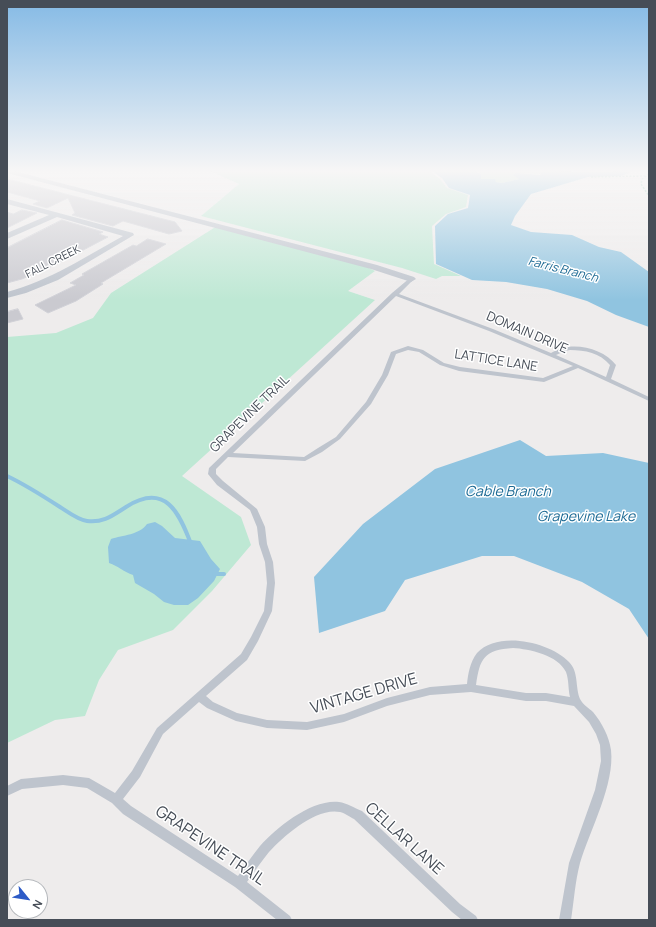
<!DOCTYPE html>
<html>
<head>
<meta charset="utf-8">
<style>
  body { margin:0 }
  #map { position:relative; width:656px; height:927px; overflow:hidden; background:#eeecec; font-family:Manrope,sans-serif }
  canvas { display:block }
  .frame { position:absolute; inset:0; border:8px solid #464d57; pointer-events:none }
  .north { position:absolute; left:8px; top:879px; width:40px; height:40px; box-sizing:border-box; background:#fff; border:1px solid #b5b8bc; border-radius:50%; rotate:120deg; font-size:11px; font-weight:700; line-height:16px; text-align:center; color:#464d57 }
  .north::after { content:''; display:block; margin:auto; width:14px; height:18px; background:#2d5bc7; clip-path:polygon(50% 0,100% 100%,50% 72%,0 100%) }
</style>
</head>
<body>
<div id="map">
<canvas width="656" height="927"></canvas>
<div class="frame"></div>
<div class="north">N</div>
</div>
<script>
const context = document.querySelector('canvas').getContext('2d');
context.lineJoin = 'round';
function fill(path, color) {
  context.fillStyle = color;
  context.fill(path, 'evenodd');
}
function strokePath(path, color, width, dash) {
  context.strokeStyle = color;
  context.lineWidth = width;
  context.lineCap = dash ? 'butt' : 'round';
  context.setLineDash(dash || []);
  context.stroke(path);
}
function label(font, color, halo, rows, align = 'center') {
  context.font = font + ' Manrope,sans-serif';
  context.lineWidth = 3;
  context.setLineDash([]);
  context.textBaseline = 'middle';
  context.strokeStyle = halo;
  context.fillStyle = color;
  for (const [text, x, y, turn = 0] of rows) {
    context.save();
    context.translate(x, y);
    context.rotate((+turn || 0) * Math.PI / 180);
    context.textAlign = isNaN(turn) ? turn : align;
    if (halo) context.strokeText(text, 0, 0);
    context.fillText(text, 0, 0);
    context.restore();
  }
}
fill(new Path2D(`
  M210,171H429L439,178L447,188L468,195L466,207L446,214L432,226L434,264L461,276H442L436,279L402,268L201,216L239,184Z
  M475,171H540L541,174L519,173V179L502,183L481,179V174Z
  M217,226L367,267L375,271L348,291L375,300L182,476L241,517L251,545L212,591L173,630L118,650L99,680L85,716L55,720L7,743V337L56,333L93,318L111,293Z`), '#bee8d4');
fill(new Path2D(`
  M432,171H475L481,174V179H495L496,182L502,183L519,179L513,175L516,173L540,175L541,174L540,171L601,172L624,171L629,173L620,176L588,177L531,194L515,216L511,225L531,232L572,235L599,247L621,252L649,272V327L616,315L587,301L547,289L506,282L472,280L436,264L435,226L448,214L468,208L470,195L449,188L442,178Z
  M520,440L546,456L603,453L649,463V639L629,609L582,582L514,556H482L405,580L385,611L319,633L314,577L363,524L435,469Z
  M155,522L162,526L175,538L200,541L211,559L220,569L214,581L198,598L188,605H174L164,602L154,594L135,583L133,575C124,572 118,566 109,563L108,547L111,539C123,535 139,535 147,524Z`), '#90c4e0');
strokePath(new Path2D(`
  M7,476C26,485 43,496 60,507C68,512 78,520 87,521C104,523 113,515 126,507C165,482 179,512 191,544
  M214,574H224`), '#90c4e0', 4);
const building = new Path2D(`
  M7,179L175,222L182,231L169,234L123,221L113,226L72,215L75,213L68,198L47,208L33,204L40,201L7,192Z
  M22,210L37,213L7,228V212L13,214Z
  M62,220L103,232L99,234L108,237L55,265L22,279L7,283V248Z
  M148,239L166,244L101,283L103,284L76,301L48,313L35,305L76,285L70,283L84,275L82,274L133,245L136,246Z
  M18,309L23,319L7,323V312Z`);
fill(building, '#cacad0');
strokePath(building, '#d0d1d7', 1);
strokePath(new Path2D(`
  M649,174L642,179L641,184L649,196
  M591,177L645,176`), '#7ac2a9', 1.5, [2, 1.5]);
fill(new Path2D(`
  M411,277L413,278V280L399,294L493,329L551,353C555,351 558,349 562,348C580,343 605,350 616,365L611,379L649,397V401L578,368L544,382L459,371L440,365L419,352L408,350L396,354L388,375L371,404L340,439L322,452L305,461L228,457L216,469V474L223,481L257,509L265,527L267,544L273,562L275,583L272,611L258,641L247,660L206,696L213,702L237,713L267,720L307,722L344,714L387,698L430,687L467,684C468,674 470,662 477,653C498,630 550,642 569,662C579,672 575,687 580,699C583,705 589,708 593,712C602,723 609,736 611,750C615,784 590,830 580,863C575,882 574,901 571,920H559L569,863L595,790L601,761L600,745L596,734L589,722L574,706L546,701H526L471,692L430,695L387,706L344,722L307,730L267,728L236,721L207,708L199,702L163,734L140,777L123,799L131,806L238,876C245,866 252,856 260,846C277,827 312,799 339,802C347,803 354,808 362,811L460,904L476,916L478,920H462L452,912L354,819C350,817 345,813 340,812C316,807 284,836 269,852C261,862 254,872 247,882L290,916L292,920H277L235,887L123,814L112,803L87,788L63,785L22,789L7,796V786L21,779L63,775L89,778L115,793L132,771L157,728L241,654L251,637L264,611L267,583L265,562L259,544L257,527L250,510L217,485L208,474L209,468L392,293ZM396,296L489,331L573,366L543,378L460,367L444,363L423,350L408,346L391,352L382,375L366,402L336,437L318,448L304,457L233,453ZM570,350C585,350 600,353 610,365L606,377L556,355L565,351ZM513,648C529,649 558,655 566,672C569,680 568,689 570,697L546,693H526L476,685C480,658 484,650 513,648Z`), '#bec4cd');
fill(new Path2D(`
  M7,171H14L377,265L414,277L416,279L411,282L408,281L371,269L7,173Z
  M7,199L133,233L134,235L58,280L26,293L7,298V292C49,281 85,257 123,236L57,217L7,239V233L49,215L7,204Z`), '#bec4cd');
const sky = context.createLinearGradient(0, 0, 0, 300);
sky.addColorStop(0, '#85bae5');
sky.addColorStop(0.57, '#f7f6f6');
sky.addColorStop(1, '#f7f6f600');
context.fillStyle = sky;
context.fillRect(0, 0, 656, 300);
label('11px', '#464d57', '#fff', [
  ["FALL CREEK",53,262,-27]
]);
label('italic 12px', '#1c6a94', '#fff', [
  ["Farris Branch",563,270,14]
]);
label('13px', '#464d57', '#fff', [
  ["DOMAIN DRIVE",527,333,23],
  ["LATTICE LANE",496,361,9],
  ["GRAPEVINE TRAIL",250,414,-44]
]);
label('italic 14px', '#1c6a94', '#fff', [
  ["Cable Branch",508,492],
  ["Grapevine Lake",586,517]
]);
label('16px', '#464d57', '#fff', [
  ["VINTAGE DRIVE",364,694,-16],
  ["CELLAR LANE",404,839,42],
  ["GRAPEVINE TRAIL",210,846,34]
]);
</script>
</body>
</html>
